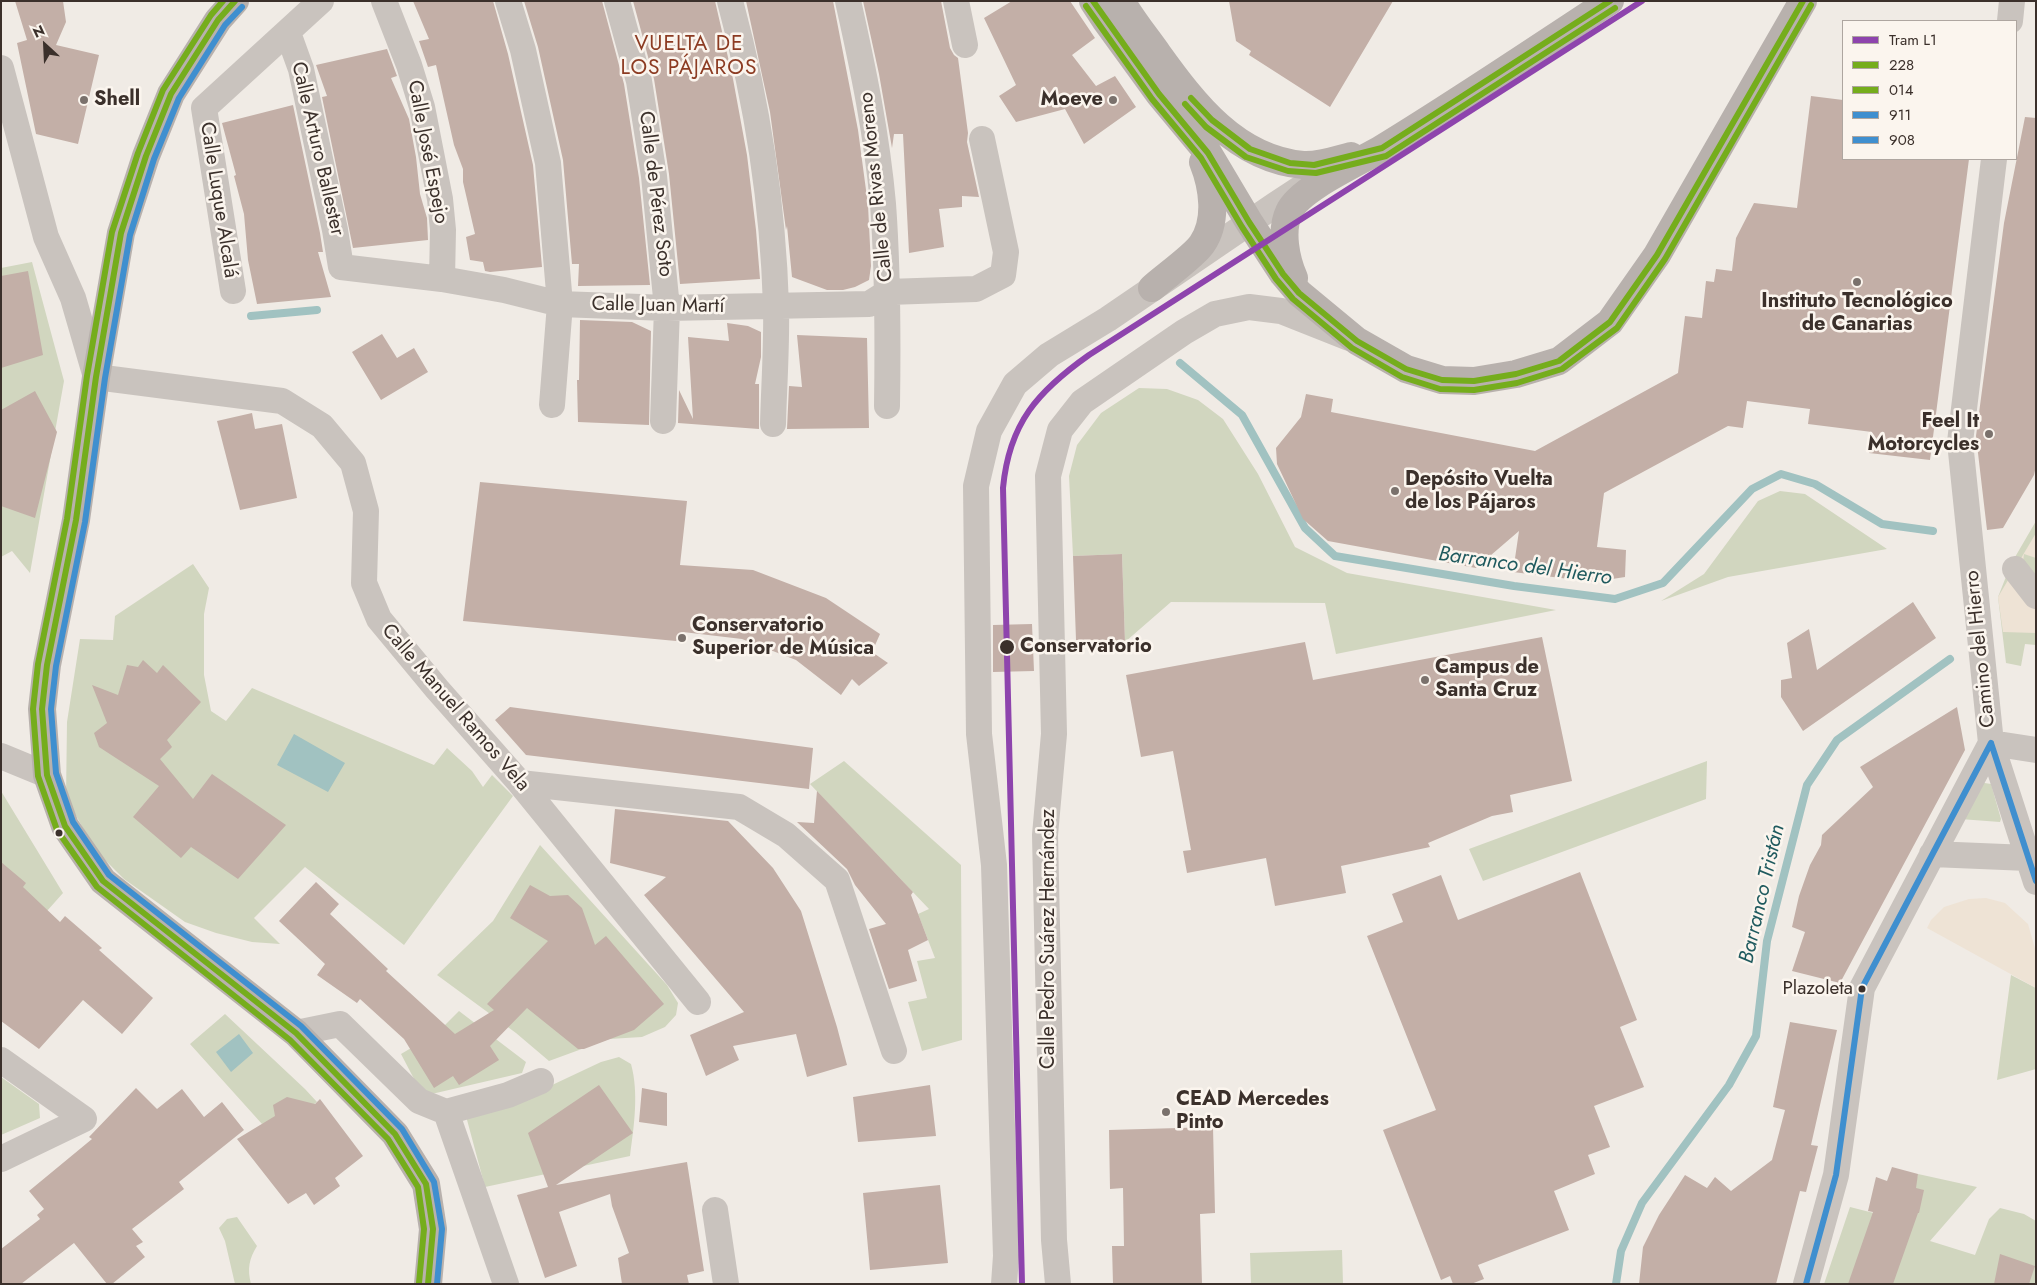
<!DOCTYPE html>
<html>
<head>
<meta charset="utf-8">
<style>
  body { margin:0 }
  #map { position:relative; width:2037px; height:1285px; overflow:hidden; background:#f0ebe5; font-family:Jost,sans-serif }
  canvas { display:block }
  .frame { position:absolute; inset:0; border:2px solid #3b302b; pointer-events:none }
  .legend { position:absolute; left:1842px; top:20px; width:175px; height:140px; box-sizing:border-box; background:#fbf5ee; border:1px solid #aea6a0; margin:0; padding:6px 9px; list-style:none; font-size:15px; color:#3b302b }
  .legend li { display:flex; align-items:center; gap:10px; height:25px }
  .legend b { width:25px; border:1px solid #aea6a0 }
  .north { position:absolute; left:20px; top:20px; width:50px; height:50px; -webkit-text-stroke:4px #fbf5ee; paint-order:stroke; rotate:335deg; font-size:14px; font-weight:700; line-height:20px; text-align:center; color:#3b302b }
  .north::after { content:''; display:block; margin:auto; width:18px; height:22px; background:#3b302b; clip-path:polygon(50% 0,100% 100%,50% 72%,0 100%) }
</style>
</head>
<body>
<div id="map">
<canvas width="2037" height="1285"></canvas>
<div class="frame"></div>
<ul class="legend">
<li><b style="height:6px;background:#8e44ad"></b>Tram L1</li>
<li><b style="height:6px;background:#75ad1c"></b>228</li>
<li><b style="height:6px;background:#75ad1c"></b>014</li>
<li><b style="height:6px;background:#3f8fcf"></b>911</li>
<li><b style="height:6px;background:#3f8fcf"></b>908</li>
</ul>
<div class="north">N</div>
</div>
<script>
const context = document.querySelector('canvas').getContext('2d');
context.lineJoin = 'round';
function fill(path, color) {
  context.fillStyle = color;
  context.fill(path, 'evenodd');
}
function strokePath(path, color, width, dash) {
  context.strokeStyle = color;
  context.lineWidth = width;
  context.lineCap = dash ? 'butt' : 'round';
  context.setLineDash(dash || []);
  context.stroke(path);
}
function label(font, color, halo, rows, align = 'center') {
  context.font = font + ' Jost,sans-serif';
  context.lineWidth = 5;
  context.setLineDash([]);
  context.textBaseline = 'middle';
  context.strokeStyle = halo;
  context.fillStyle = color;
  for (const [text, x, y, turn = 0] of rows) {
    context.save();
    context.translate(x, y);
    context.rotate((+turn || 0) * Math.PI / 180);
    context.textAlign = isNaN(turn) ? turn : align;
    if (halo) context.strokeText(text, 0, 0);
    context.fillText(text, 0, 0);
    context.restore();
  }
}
fill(new Path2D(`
  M32,262L64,381L30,573L12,551L1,557V268Z
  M1139,388L1167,389L1198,400L1223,419L1258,474L1295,547L1347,573L1556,610L1336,654L1325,603L1171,602L1125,642L1122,554L1073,556L1069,476L1077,445L1101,413Z
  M1780,491L1805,494L1887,549L1728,577L1661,601L1704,574L1758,501Z
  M2036,521V645L2025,644L2021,666L2006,663L1998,597L2011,564Z
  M193,564L209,588L204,614V675L211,711L226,721L252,688L434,765L447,748L472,771L483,787L492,775L513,796L404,945L305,867L254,918L280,944L252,942L216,933L185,922L124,879L96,851L66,798L67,722L80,639L113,640L115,616Z
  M844,761L961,865L962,1040L922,1051L908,1002L927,998L917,961L935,958L918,914L929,909L810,784Z
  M1707,761L1706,799L1483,881L1469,849Z
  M1978,782L1991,784L2001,819L2000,822L1960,819Z
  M1,791L63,893L7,956L1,949Z
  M540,845L667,985L678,1003L676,1015L665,1027L642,1037L609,1039L549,1061L516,1033L437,975L493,921Z
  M2011,975L2036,988V1069L1997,1080Z
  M459,1011L526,1062L522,1073L423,1096L401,1054L438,1032Z
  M225,1014L305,1089L317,1102L305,1111L262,1124L190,1044Z
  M619,1057L631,1064C639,1093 634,1126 630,1156L485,1187L466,1116L550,1086L601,1062Z
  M1,1077L39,1104L40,1118L1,1135Z
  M1918,1174L1977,1187L1930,1241L1975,1255L1989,1219L2000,1208L2024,1214L2036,1221V1284H1824L1850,1207L1905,1221Z
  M237,1217L257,1246C249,1259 247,1269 251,1284H235L225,1241L219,1228L227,1219Z
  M1342,1250L1343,1284H1251L1250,1253Z`), '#d1d6bf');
fill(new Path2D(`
  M2036,533V558L2024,554L2023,562L2036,582V633L2003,632L1998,597Z
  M1986,898L2005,903L2028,924L2036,952V988L1927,928L1931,920L1944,907L1969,899Z`), '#eee3d5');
fill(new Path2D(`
  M294,734L345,763L328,792L277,765Z
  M239,1034L253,1053L231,1072L216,1052Z`), '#a1c2c1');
strokePath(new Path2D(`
  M251,316L317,310
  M1180,363L1242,415L1305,528L1335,556L1514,586L1615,599L1663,583L1752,489L1781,474L1815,484L1882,524L1933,531
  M1616,1284L1621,1251L1642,1203L1729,1085L1756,1036L1767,941L1807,785L1837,740L1950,659`), '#a1c2c1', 8);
fill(new Path2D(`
  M15,1H63L66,22L56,45L99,55L78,144L36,134L17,43L27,40Z
  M413,1H493L508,54L533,165L542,267L490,272L485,271L483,262L470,260L466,237L475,234L463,182V169L454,145L436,65L428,67L419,41L429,39Z
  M524,1H602L624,84L639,178L650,285L578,286L579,264H572L563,160L538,47Z
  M633,1H715L733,79L747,155L756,230L760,279L680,284L669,174L654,79Z
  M746,1H833L858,130L868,205L871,266L869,280L855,287L843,290H827L792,277L787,226L786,230L770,112Z
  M863,1H941L950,48L954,55L958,58L968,133L967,142L979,197L962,196V207L939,209L944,247L909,253L903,134H894L892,148L879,74Z
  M1012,1H1070L1095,38L1072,55L1096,86L1115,76L1136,107L1084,144L1065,109L1016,122L999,96L1016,85L984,18Z
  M1229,1H1393L1330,107L1249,55L1251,51L1236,41Z
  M387,49L397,76L391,78L409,119L416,157L420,194L427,218L428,240L353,248L322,97L327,96L316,65Z
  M1811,96L1843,100V159H1969L1930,460L1869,453L1872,432L1808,424L1810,409L1747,401L1743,428L1728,426L1604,493L1597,547L1626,550L1625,577L1593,582L1513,572L1519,531L1476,568L1328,541L1303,519L1277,464L1276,448L1301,417L1306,394L1333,399L1331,412L1535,451L1678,373L1685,316L1702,318L1706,281L1714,282L1716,269L1732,271L1736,238L1754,203L1797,208Z
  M293,105L320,233L323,252H318L331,297L257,304L248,260L244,214L234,176L236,175L222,123Z
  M2025,117L2036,118V466L2034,475L2003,528L1987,530L1976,436L2004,223Z
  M28,271L43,355L1,368V276Z
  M580,320L632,322L651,331L649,425L578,422L577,380H579Z
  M727,323L748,326L761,332V357L755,384H759V429L678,423L679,390L693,419L688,337L729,341Z
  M382,334L397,358L414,348L428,372L381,400L352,352Z
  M797,335L867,338L869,428L787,429L789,386L802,387Z
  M35,391L57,432L35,518L1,506V410Z
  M252,413L255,429L282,424L297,498L240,510L217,421Z
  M480,482L687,501L680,565L753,570L826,598L880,634L872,652L888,663L859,686L852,679L841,695L796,660L742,639L683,632L676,641L463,621Z
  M1122,554L1125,642L1076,640L1073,556Z
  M1913,602L1936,638L1803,731L1781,697V680L1792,678L1787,643L1809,629L1817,670Z
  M1032,624L1034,671L993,672V625Z
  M1542,637L1572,781L1510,795L1513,812L1492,816L1428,843L1430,847L1341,866L1346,893L1275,906L1266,858L1187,873L1183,851L1191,850L1173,751L1141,757L1126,675L1305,642L1313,680Z
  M143,660L157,673L163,665L201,702L167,740L172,747L160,759L193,799L212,774L286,825L238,879L191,847L181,858L133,817L159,786L99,747L94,733L107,723L92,685L118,695L127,665L138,667Z
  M510,707L813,748L809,789L526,755L495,720Z
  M1957,707L1965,750L1840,983L1792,971L1805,932L1792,927L1799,896L1810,865L1821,845L1822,835L1873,787L1860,767Z
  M817,791L913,892L911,895L928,940L908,950L917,981L889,989L869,929L886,924L855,885L847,869L797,822L814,823Z
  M615,809L728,821L773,868L801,911L837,1027L847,1065L807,1077L796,1034L733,1046L739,1060L706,1076L690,1035L744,1012L644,895L666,877L610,863Z
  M1,862L26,883L23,887L60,922L65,916L102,948L99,950L153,998L122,1034L83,1000L39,1049L1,1021Z
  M1580,872L1637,1020L1620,1027L1644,1087L1594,1106L1610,1147L1588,1155L1595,1174L1554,1191L1569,1230L1478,1265L1484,1279L1471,1284H1453L1450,1276L1441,1280L1383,1130L1436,1110L1367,936L1403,922L1392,894L1441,875L1458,920Z
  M316,882L339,904L330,914L388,969L386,971L455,1034L494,1010L487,1004L548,941L510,918L530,885L550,896L568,895L582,908L595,945L606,936L664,1004L634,1030L584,1049H578L527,1008L490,1046L499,1060L459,1085L453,1076L434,1088L404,1039L360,999L357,1003L317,975L325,964L279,921Z
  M1790,1022L1837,1030L1811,1145L1818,1146L1806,1192L1800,1191L1776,1284H1639L1643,1247L1659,1215L1685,1175L1707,1188L1715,1177L1731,1191L1772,1160L1785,1110L1773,1107Z
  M599,1085L633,1133L556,1185L687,1162L704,1271L687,1275L689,1284H622L618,1258L629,1253L612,1206L610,1194L559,1212L577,1266L545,1278L517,1195L548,1187L528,1133Z
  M930,1085L936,1136L858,1142L853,1097Z
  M136,1088L157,1109L182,1089L204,1117L222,1102L244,1130L179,1182L184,1189L132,1229L143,1242L136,1246L145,1257L112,1284H107L74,1243L21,1284H1V1249L40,1219L37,1215L44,1209L29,1191L92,1139L89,1137Z
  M642,1088L667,1093V1126L639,1122Z
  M287,1097L315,1104L320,1099L363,1156L335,1178L340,1186L314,1205L306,1193L288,1204L237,1139L275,1116L273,1105Z
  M1213,1127L1215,1213L1200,1214L1202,1284H1113L1112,1246H1124L1123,1188L1110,1189L1109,1130Z
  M1892,1167L1918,1174L1916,1188L1924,1190L1919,1213H1918L1893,1284H1848L1873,1212L1868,1211L1876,1177L1887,1181Z
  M940,1185L948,1263L870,1270L863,1193Z
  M2000,1254L2035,1266L2029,1284H1994Z`), '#c3afa7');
strokePath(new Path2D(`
  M384,1L409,65L422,107L440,199L443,230L442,279
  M508,1L523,50L548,163L560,304L552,405
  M617,1L639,81L654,176L667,308L663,421
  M730,1C757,101 773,203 776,306C777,345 774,385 773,424
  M848,1C863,68 877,135 883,204C888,271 888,338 887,406
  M956,1L965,45
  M2010,21L2012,1
  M288,33L301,69L335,230L341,267L442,279L504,290L560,304L667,308L869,304L888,292L976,289L1003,275L1006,252L982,139
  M1,68L46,237L73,298L96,377L282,401L322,426L353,463L366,511L364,583L379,619L437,689L520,783L698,1002
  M1994,159L1960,442L1991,743L2036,882
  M233,291L204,108L321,1
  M2015,569L2036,596
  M1991,743L2036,750
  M1,756L47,775
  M520,783L739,807L786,835L837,880L894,1051
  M1932,854L2028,858
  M296,1033L340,1024L419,1101L446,1112L508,1095L541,1081
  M1,1060L84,1119L1,1159
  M446,1112L506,1284
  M715,1210L726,1284
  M1004,1284L1006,1256L994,865L979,734L976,486L989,431L1015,384L1049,355L1108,319L1275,205L1298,190L1311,185
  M1058,1284L1054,1240L1045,835L1054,734L1048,476L1060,430L1082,402L1184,332L1215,314L1249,307L1281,311L1349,338
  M1806,1284L1836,1175L1862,988L1991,743`), '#c9c3be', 26);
strokePath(new Path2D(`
  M235,1L218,20L171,94L146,156L121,233L96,377L76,520L47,665L42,709L47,775L65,826L103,881L296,1033L395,1134L426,1184L433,1229L428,1284
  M1093,1L1106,21L1159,94L1208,153L1249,222L1283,274L1299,293L1357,341L1406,369L1442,380L1474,381L1516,374L1559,361L1610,322L1657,255L1803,1
  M1121,1C1132,20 1146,37 1158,54C1194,104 1236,159 1303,165C1319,166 1336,160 1351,156
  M1294,278C1286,260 1280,231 1289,212C1300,188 1360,162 1383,148C1460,101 1535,50 1610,1
  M1152,288C1164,277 1194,256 1202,244C1218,221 1213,187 1203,162`), '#b8b1ad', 28);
strokePath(new Path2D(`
  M235,1L218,20L171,94L146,156L121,233L96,377L76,520L47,665L42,709L47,775L65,826L103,881L296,1033L395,1134L426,1184L433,1229L428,1284
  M1093,1L1159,94L1208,153L1249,222L1283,274L1299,293L1357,341L1406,369L1442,380L1474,381L1516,374L1559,361L1610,322L1657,255L1803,1
  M1191,98L1212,120L1250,149L1290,163L1314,165L1382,148L1610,1`), '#75ad1c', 6);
strokePath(new Path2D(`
  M223,1L211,15L163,90L138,153L112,232L87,376L67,519L38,664L33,709L38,776L57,830L97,887L290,1040L388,1139L418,1187L424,1229L419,1283
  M1086,6L1152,99L1201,158L1242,227L1276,279L1293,299L1352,348L1402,377L1440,389L1474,390L1517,383L1562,369L1617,328L1665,259L1811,5
  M1185,104L1206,127L1246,157L1288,171L1316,173L1386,156L1615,8`), '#75ad1c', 6);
strokePath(new Path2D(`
  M242,7L225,25L179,98L154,159L130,235L105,378L85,522L56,666L51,709L56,773L73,822L109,875L301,1026L402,1129L434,1182L442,1229L437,1284`), '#3f8fcf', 6);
strokePath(new Path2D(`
  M1991,743L2036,881
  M1806,1284L1836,1175L1862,988L1991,743`), '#3f8fcf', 6);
strokePath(new Path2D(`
  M1022,1284L1003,488C1009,423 1038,391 1089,355L1642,1`), '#8e44ad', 6);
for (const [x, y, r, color] of [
  [84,100,5,"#7a716c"],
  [1113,100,5,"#7a716c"],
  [1857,282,5,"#7a716c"],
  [1989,434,5,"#7a716c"],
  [1395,491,5,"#7a716c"],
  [682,638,5,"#7a716c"],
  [1007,647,8,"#3b302b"],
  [1425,680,5,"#7a716c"],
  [59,833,4.5,"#3b302b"],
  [1862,989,4.5,"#3b302b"],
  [1166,1112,5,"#7a716c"]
]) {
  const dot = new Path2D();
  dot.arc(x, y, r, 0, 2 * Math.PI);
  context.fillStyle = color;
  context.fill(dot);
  strokePath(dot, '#fbf5ee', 2);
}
label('19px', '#3b302b', '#fbf5ee', [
  ["Plazoleta",1853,989]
], 'right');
label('bold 20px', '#3b302b', '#fbf5ee', [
  ["Shell",94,100],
  ["Moeve",1103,100,"right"],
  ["Instituto Tecnológico",1857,302,"center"],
  ["de Canarias",1857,325,"center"],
  ["Feel It",1979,422,"right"],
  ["Motorcycles",1979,445,"right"],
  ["Depósito Vuelta",1405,480],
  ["de los Pájaros",1405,503],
  ["Conservatorio",692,626],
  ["Superior de Música",692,649],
  ["Campus de",1435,668],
  ["Santa Cruz",1435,691],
  ["CEAD Mercedes",1176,1100],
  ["Pinto",1176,1123]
], 'left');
label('20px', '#3b302b', '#fbf5ee', [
  ["Calle Arturo Ballester",317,149,77],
  ["Calle José Espejo",427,152,79],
  ["Calle de Rivas Moreno",877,187,-96],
  ["Calle de Pérez Soto",655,194,83],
  ["Calle Luque Alcalá",218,200,81],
  ["Calle Juan Martí",658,306,1],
  ["Camino del Hierro",1981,649,-96],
  ["Calle Manuel Ramos Vela",455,708,49],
  ["Calle Pedro Suárez Hernández",1049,939,-90]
]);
label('bold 20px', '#3b302b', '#fbf5ee', [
  ["Conservatorio",1020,647]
], 'left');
context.letterSpacing = '1px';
label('21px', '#8c3b22', '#fbf5ee', [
  ["VUELTA DE",689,45],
  ["LOS PÁJAROS",689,69]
]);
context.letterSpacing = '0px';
label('italic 21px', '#1f5a5e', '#fbf5ee', [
  ["Barranco del Hierro",1525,567,8],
  ["Barranco Tristán",1763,894,-77]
]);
</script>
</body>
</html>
